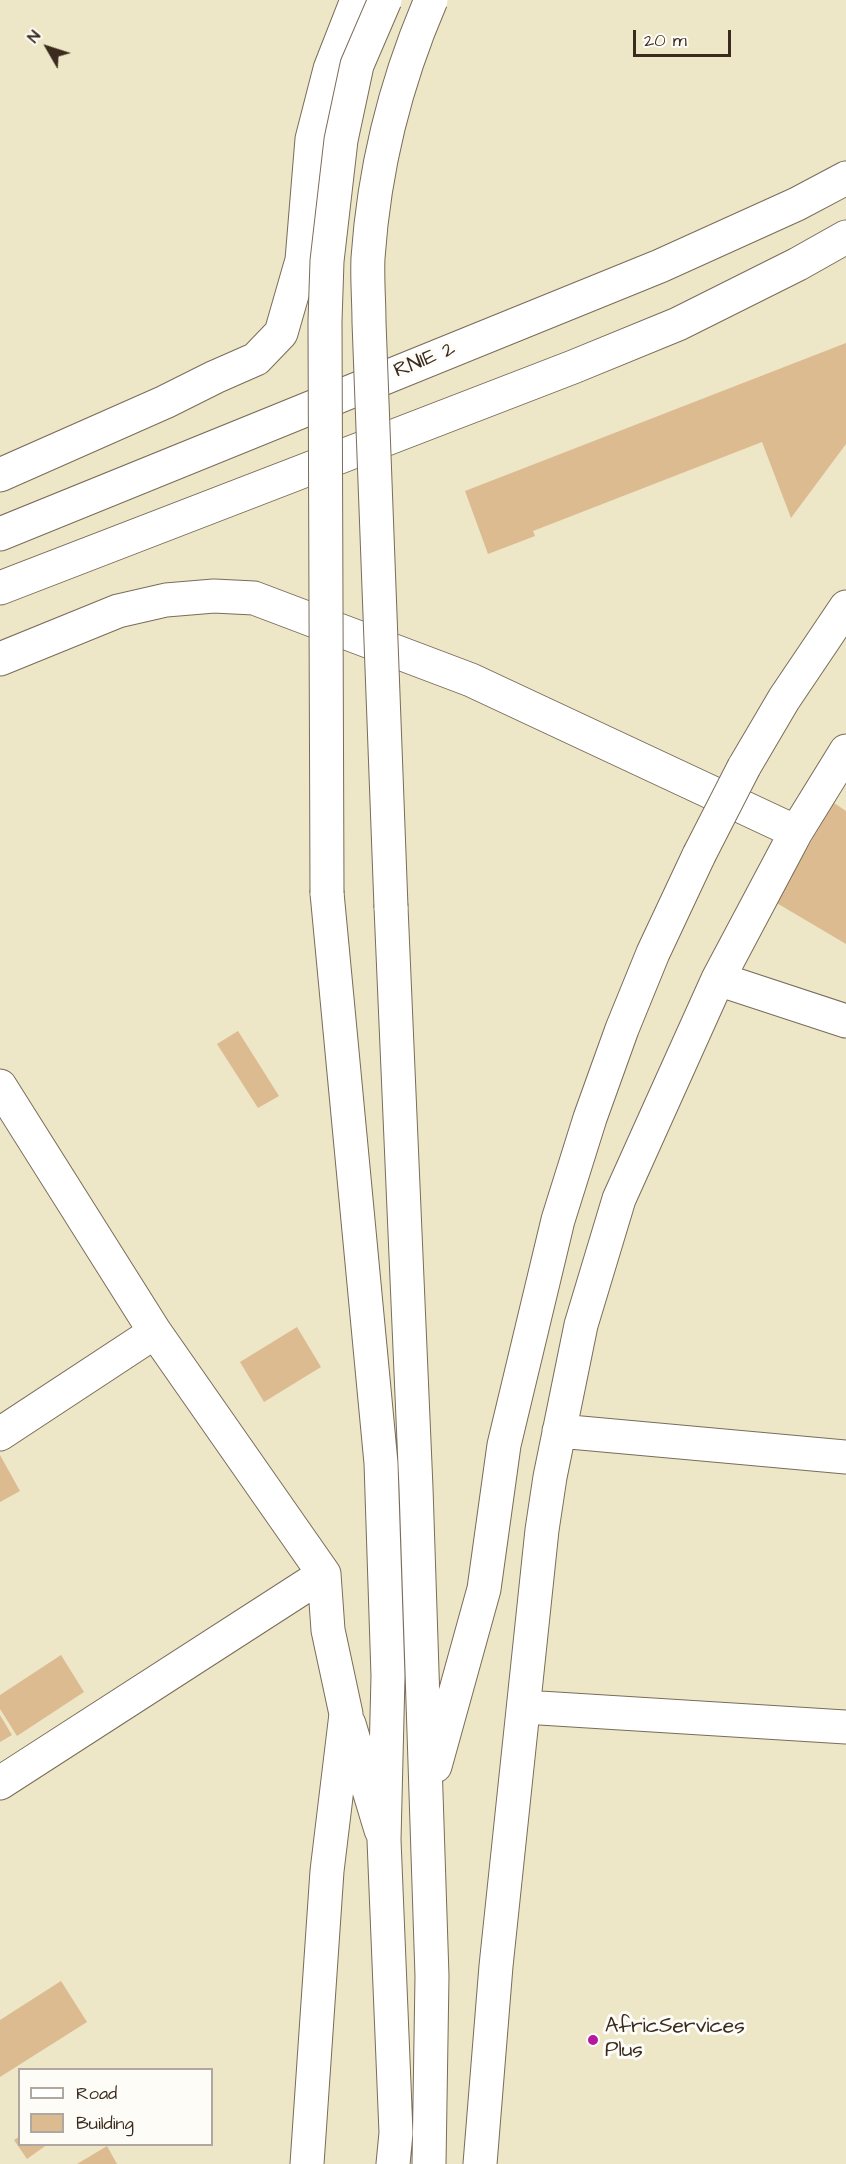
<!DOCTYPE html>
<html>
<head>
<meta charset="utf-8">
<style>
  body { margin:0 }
  #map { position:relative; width:846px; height:2164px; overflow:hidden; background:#ede6c7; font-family:"Architects Daughter",sans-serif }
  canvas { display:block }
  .legend { position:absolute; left:18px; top:2068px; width:195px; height:78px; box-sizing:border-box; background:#fdfcf7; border:2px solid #afa8a0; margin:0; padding:8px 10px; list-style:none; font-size:18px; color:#3b2a1e }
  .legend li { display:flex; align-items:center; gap:12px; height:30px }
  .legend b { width:30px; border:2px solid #afa8a0 }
  .north { position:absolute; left:18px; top:18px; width:60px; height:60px; -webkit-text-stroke:4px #fdfcf7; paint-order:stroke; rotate:309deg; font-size:16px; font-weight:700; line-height:24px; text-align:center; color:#3b2a1e }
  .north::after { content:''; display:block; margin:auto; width:21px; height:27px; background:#3b2a1e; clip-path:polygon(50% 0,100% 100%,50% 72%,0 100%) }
  .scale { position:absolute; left:633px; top:30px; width:98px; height:27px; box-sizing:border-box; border:3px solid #3b2a1e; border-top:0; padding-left:8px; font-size:18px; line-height:21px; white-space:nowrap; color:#3b2a1e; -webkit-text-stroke:4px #fdfcf7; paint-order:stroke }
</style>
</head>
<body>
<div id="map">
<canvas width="846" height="2164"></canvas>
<ul class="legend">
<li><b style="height:8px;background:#fff"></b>Road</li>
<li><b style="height:16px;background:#ddbb91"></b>Building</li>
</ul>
<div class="north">N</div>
<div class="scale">20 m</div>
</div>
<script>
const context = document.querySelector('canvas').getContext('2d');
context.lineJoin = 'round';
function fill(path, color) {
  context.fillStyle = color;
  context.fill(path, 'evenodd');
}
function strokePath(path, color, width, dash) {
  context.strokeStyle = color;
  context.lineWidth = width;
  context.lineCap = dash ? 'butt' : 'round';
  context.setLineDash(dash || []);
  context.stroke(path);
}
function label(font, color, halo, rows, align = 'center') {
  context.font = font + ' "Architects Daughter",sans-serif';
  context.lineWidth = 6;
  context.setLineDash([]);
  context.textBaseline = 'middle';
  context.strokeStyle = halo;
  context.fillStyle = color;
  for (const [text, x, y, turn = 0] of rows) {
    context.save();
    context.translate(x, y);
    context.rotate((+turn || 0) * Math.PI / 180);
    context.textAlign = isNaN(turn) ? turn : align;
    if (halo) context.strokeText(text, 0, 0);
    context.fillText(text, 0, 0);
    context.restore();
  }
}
fill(new Path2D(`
  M846,343V444L791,518L762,442L533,531L535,536L488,554L465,491Z
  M834,803L846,811V944L775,902Z
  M238,1031L279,1096L258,1108L217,1044Z
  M297,1327L321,1367L264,1402L240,1362Z
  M0,1455L20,1491L0,1502Z
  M61,1655L84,1692L17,1736L0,1709V1695Z
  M0,1715L12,1735L0,1742Z
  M61,1981L87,2022L0,2077V2020Z
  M20,2136V2144H48L27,2159L14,2140Z
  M107,2146L117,2164H77Z`), '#ddbb91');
const minor = new Path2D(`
  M0,475L165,402L215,377L256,359L281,333L302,260L312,139L330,69L357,0
  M0,659L118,611L166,600L214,596L254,598L471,680L796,832
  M718,979L846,1021
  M0,1086L155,1332L324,1574L328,1630L346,1714L327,1871L307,2164
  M559,1431L846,1457
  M0,1434L155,1332
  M524,1707L846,1727
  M349,1724L381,1830
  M0,1783L324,1574
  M480,2164L496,1966L542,1530L550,1477L581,1325L619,1199L718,979L796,832L846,751`);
const highway = new Path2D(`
  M0,534L660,266L797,204L846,178
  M0,588L573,367L678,324L798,264L846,237
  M744,767L784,699L846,607
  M327,893L381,1463L388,1676L384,1840L396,2133L393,2164
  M391,907L416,1488L432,1976L429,2164
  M435,1766L484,1589L504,1445L558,1220L590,1118L622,1029L653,953L699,855`);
strokePath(minor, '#796c59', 35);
strokePath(highway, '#796c59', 35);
strokePath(minor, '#fff', 33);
strokePath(highway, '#fff', 33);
const highwayBridge = new Path2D(`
  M699,855L744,767
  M327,893L325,321L327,261L341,140L357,65L385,0
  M391,907L369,322C369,301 367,279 368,258C374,170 396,81 431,0`);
strokePath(highwayBridge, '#796c59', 35, []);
strokePath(highwayBridge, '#fff', 33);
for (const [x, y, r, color] of [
  [593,2040,6,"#b5179e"]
]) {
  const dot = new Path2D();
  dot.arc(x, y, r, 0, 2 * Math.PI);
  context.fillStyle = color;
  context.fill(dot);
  strokePath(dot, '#fdfcf7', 2);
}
label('21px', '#3b2a1e', '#fdfcf7', [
  ["RNIE 2",425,361,-22]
]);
label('21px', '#3b2a1e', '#fdfcf7', [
  ["AfricServices",605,2028],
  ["Plus",605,2052]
], 'left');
</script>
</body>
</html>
